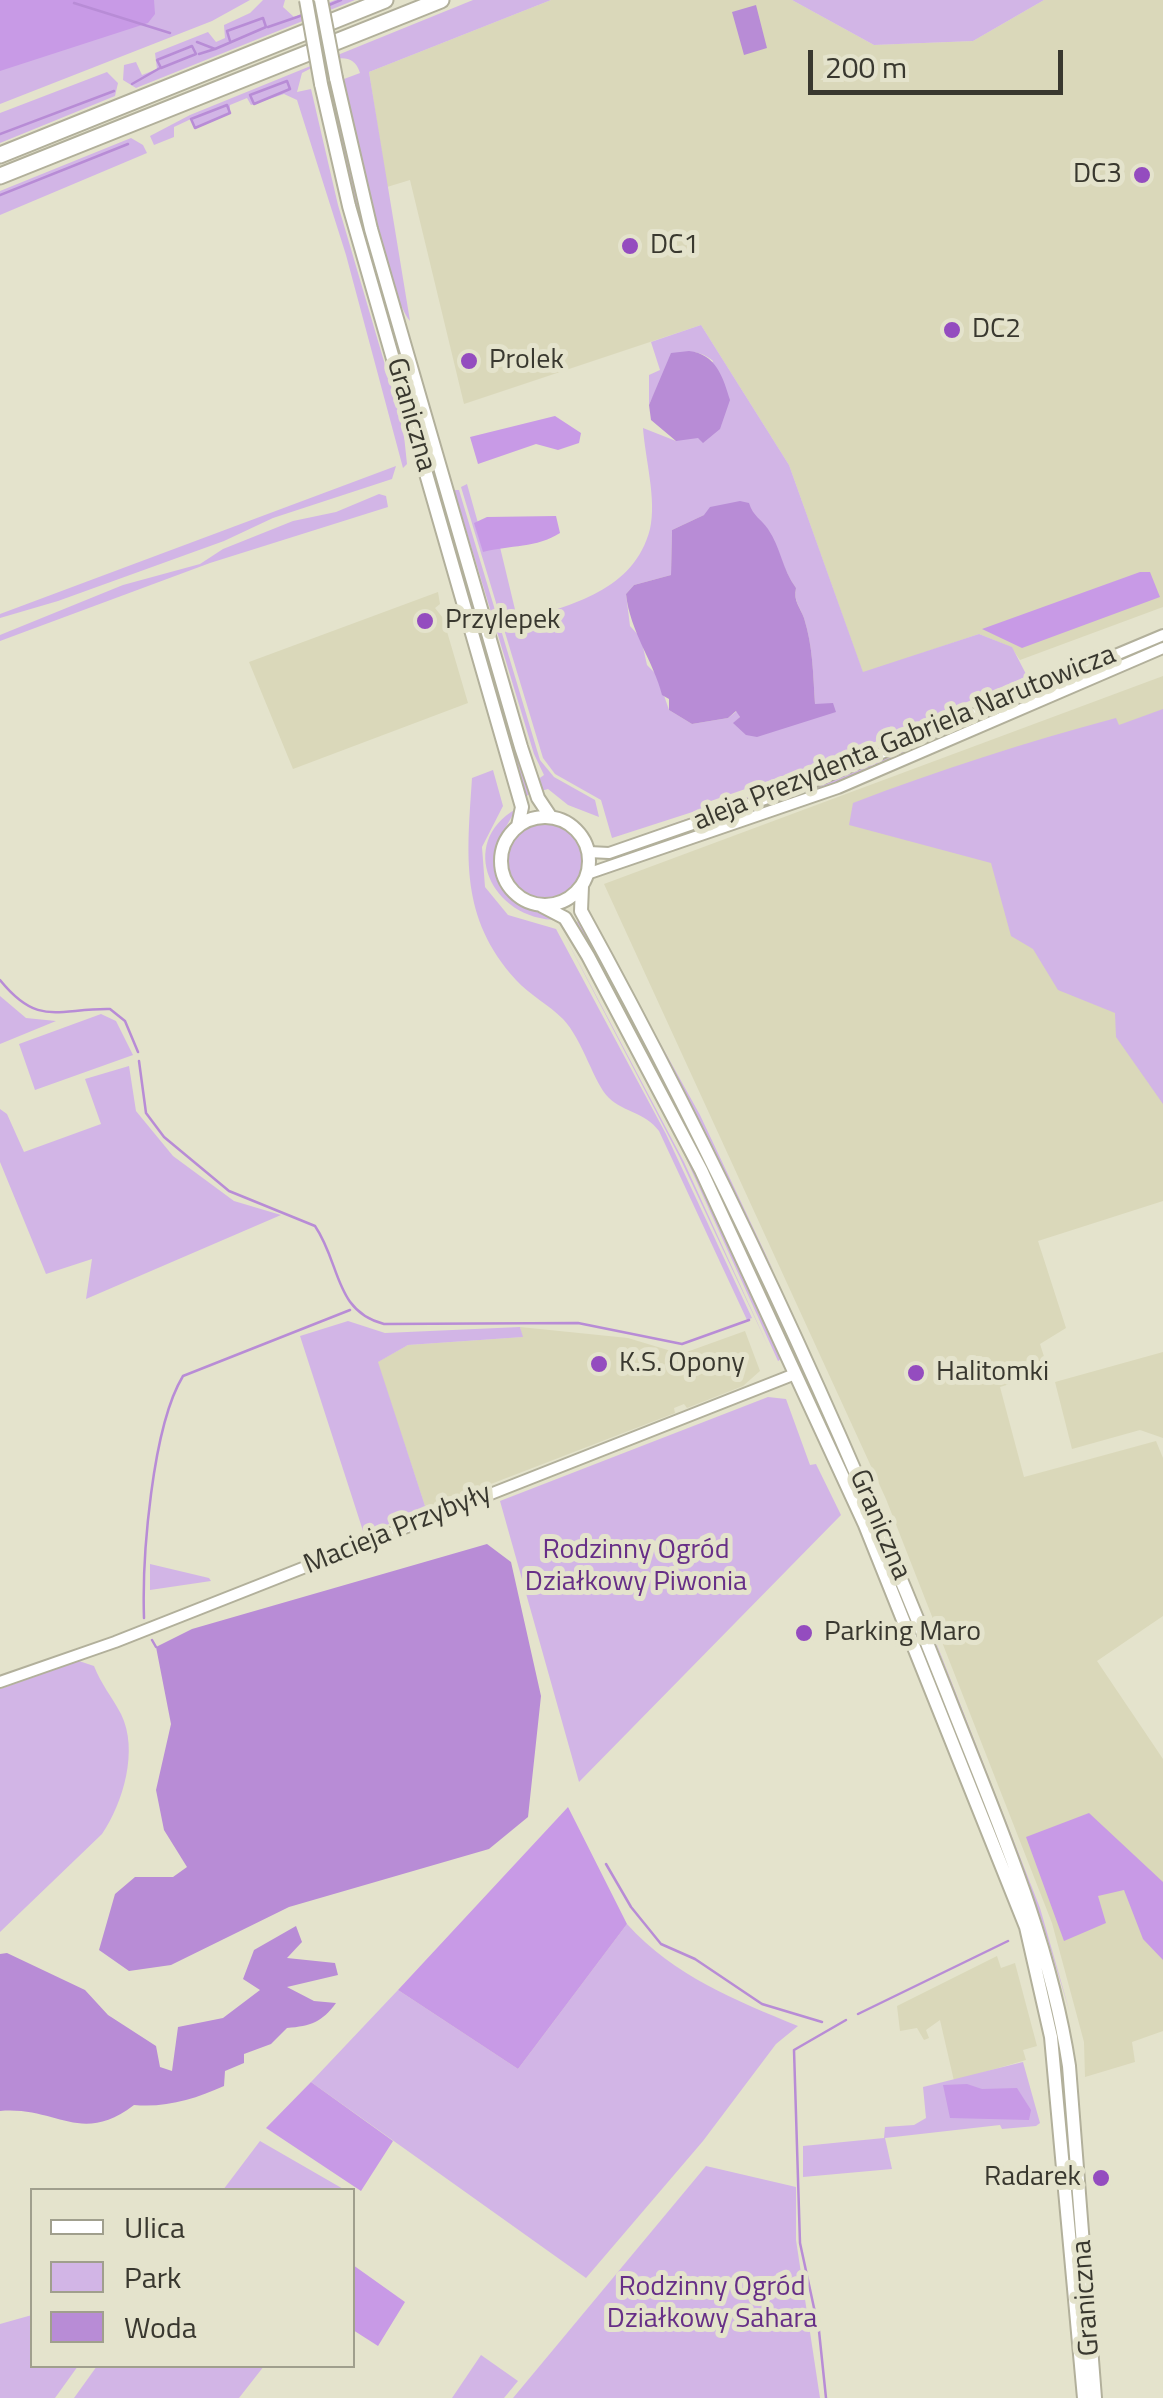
<!DOCTYPE html>
<html>
<head>
<meta charset="utf-8">
<style>
  body { margin:0 }
  #map { position:relative; width:1163px; height:2398px; overflow:hidden; background:#e4e3cc; font-family:"Titillium Web",sans-serif }
  canvas { display:block }
  .legend { position:absolute; left:30px; top:2188px; width:325px; height:180px; box-sizing:border-box; background:#e4e3cc; border:2px solid #a09f8d; margin:0; padding:12px 18px; list-style:none; font-size:30px; color:#39382f }
  .legend li { display:flex; align-items:center; gap:20px; height:50px }
  .legend b { width:50px; border:2px solid #a09f8d }
  .scale { position:absolute; left:808px; top:50px; width:255px; height:45px; box-sizing:border-box; border:5px solid #39382f; border-top:0; padding-left:12px; font-size:30px; line-height:35px; white-space:nowrap; color:#39382f; -webkit-text-stroke:8px #e4e3cc; paint-order:stroke }
</style>
</head>
<body>
<div id="map">
<canvas width="1163" height="2398"></canvas>
<ul class="legend">
<li><b style="height:12px;background:#fff"></b>Ulica</li>
<li><b style="height:28px;background:#d2b5e6"></b>Park</li>
<li><b style="height:28px;background:#b88cd6"></b>Woda</li>
</ul>
<div class="scale">200 m</div>
</div>
<script>
const context = document.querySelector('canvas').getContext('2d');
context.lineJoin = 'round';
function fill(path, color) {
  context.fillStyle = color;
  context.fill(path, 'evenodd');
}
function strokePath(path, color, width, dash) {
  context.strokeStyle = color;
  context.lineWidth = width;
  context.lineCap = dash ? 'butt' : 'round';
  context.setLineDash(dash || []);
  context.stroke(path);
}
function label(font, color, halo, rows, align = 'center') {
  context.font = font + ' "Titillium Web",sans-serif';
  context.lineWidth = 10;
  context.setLineDash([]);
  context.textBaseline = 'middle';
  context.strokeStyle = halo;
  context.fillStyle = color;
  for (const [text, x, y, turn = 0] of rows) {
    context.save();
    context.translate(x, y);
    context.rotate((+turn || 0) * Math.PI / 180);
    context.textAlign = isNaN(turn) ? turn : align;
    if (halo) context.strokeText(text, 0, 0);
    context.fillText(text, 0, 0);
    context.restore();
  }
}
fill(new Path2D(`
  M551,0H792L874,45L973,41L1044,0H1163V607L1020,660L1011,647L979,634L863,673L789,465L701,325L464,404L410,180L387,187L369,72Z
  M438,592L440,604L435,608L443,618L468,703L293,769L249,662Z
  M1163,676V1201L1038,1241L1066,1328L1040,1344L1049,1372L1000,1387L1024,1477L1156,1441L1163,1458V1616L1097,1661L1163,1759V2031L1132,2042L1135,2062L1085,2077L1084,2042L1052,1923L886,1499L604,884Z
  M520,1327L628,1338L681,1354L745,1331L760,1371L743,1386L687,1408L684,1404L674,1408L675,1413L426,1509L377,1362L408,1345L522,1337Z
  M1163,1352V1438L1140,1430L1072,1449L1055,1382Z
  M997,1956L1001,1968L1015,1963L1037,2046L1023,2050L1026,2060L954,2081L940,2020L926,2030L929,2038L924,2040L917,2028L900,2031L897,2006Z`), '#dad8ba');
fill(new Path2D(`
  M0,0H250L212,21L0,104Z
  M263,0H285L283,7L294,17L335,0H355L136,88L123,80L124,65L136,62L142,75L157,69L155,53L208,32L216,42L225,38L224,25L250,13Z
  M473,0H551L369,72L410,321C385,289 353,127 344,79L360,73C352,45 320,64 302,73L297,92L311,89L338,205L403,426L407,464L403,468L346,255L297,100L284,94L251,105L247,98L230,105V113L195,128L191,119L174,127V137L154,145L150,136L190,115Z
  M792,0H1044L973,41L874,45Z
  M107,72L118,83L115,96L0,143V113Z
  M332,85L363,217L441,484L436,485L354,203L327,86Z
  M131,138L143,145L147,153L0,215V191Z
  M701,325L789,465L863,672L979,634L1012,647L1027,676L854,751L708,802L711,806L612,838L601,800L555,774L543,758L461,487L467,484L478,523L493,518L518,622C572,604 634,591 650,529C657,500 645,458 643,428L676,441L713,361C678,333 662,379 649,405V375L660,370L651,342ZM752,513C758,521 765,524 769,532C780,552 783,570 796,588C793,600 800,607 804,618C813,647 813,674 815,704L822,706L734,723L740,717L737,711L728,718L692,724L669,710L657,675L647,665L641,638L630,626L626,594L634,585L671,575L672,530L704,515Z
  M396,466L392,479L273,518L224,541L58,601L0,618V614Z
  M454,490H459L540,760L554,777L595,800L599,817L568,805L548,789L541,791L537,780L544,775L534,754Z
  M443,493L529,795L525,796L439,495Z
  M379,494L386,496L388,507L210,563L0,641V635L123,585L200,564L223,549L293,521L336,512Z
  M1109,661L827,786L613,860L825,783Z
  M1163,709V1104L1116,1037L1115,1013L1058,990L1033,949L1011,936L991,863L849,825L853,803C939,770 1026,742 1116,718L1119,725Z
  M927,725L788,786L611,846L784,784Z
  M493,770L503,806L482,847L485,887L508,915L556,929L666,1134L752,1318L747,1320L659,1131C645,1112 625,1113 609,1098C594,1084 583,1040 563,1019C549,1005 530,995 516,980C459,917 467,856 472,778Z
  M516,809L497,843L498,881L515,903L561,920C491,922 456,843 516,809Z
  M508 861a38 38 0 1 1 76 0a38 38 0 1 1-76 0Z
  M589,915L700,1115L774,1272Z
  M580,920L685,1116L796,1352L792,1354L696,1147L577,922Z
  M566,928L654,1090L783,1358L778,1361L684,1154Z
  M562,931L684,1162L769,1348L679,1156Z
  M0,996L26,1018L56,1021L0,1044Z
  M101,1014L116,1021L133,1055L35,1090L19,1044Z
  M129,1066L136,1111L173,1156L234,1201L281,1215L86,1299L92,1259L46,1274L0,1162V1109L7,1114L24,1152L101,1124L85,1079Z
  M348,1321L385,1333L520,1327L523,1337L408,1345L378,1362L426,1509L364,1534L300,1336Z
  M768,1397L786,1399L810,1465L816,1464L841,1515L579,1782L500,1501Z
  M150,1564L209,1578L211,1581L150,1590Z
  M921,1604L1040,1908L1070,2013L1043,1924Z
  M79,1661L94,1666C101,1684 112,1697 121,1714C139,1750 123,1803 102,1834L0,1932V1689Z
  M627,1924C674,1976 735,2000 798,2026L776,2044L703,2141L586,2278L311,2082L398,1990L518,2069Z
  M1023,2062L1040,2123L1036,2126L1002,2129L1000,2125L885,2138L892,2169L803,2177V2146L884,2138L885,2127L914,2125L926,2118L923,2087Z
  M260,2141L345,2190H223Z
  M706,2166L796,2187V2240L820,2398H513Z
  M32,2315V2366H78L55,2398H0V2324Z
  M481,2355L518,2381L504,2398H452Z
  M97,2366H264L239,2398H74Z`), '#d2b5e6');
fill(new Path2D(`
  M0,0H154L155,14L148,23L0,71Z
  M555,416L581,433L579,443L558,450L536,444L478,464L470,437Z
  M556,516L560,533C537,548 510,545 483,552L474,523L487,517Z
  M1140,572H1150L1160,597L1022,648L982,629Z
  M568,1807L627,1924L518,2069L398,1990Z
  M1089,1813L1163,1882V1960L1143,1939L1124,1890L1098,1896L1106,1923L1064,1941L1026,1837Z
  M311,2082L393,2141L361,2191L266,2128Z
  M967,2084L982,2089L1017,2088L1031,2110L1029,2120L950,2118L943,2085Z
  M353,2265L405,2302L378,2346L353,2330Z`), '#c89ae6');
fill(new Path2D(`
  M756,5L767,48L744,55L732,12Z
  M689,351C716,354 723,377 730,400L720,429L703,443L698,438L676,441L651,420L649,405L671,353Z
  M740,501L749,503C753,516 761,519 768,529C781,548 782,569 796,588C793,601 800,607 804,618C813,647 813,673 815,704L833,703L836,712L757,737L746,735L733,723L740,717L736,711L728,718L692,724L669,710V699L662,695C654,662 630,632 626,594L634,585L671,575L672,530L704,515L710,507Z
  M487,1544L511,1562L541,1696L528,1817L489,1849L289,1907L171,1965L129,1971L99,1950L115,1894L135,1877H173L187,1867L164,1830L156,1790L171,1724L156,1647L192,1629Z
  M296,1926L302,1942L287,1958L335,1963L338,1975L287,1987L314,2001L336,2003C322,2022 311,2026 287,2028L271,2044L244,2054V2063L225,2071L224,2086C195,2099 166,2108 134,2105C80,2146 57,2106 0,2111V1954L7,1953L85,1990L108,2015L156,2046L160,2067L172,2071L178,2027L223,2018L260,1990L243,1979L254,1950Z`), '#b88cd6');
strokePath(new Path2D(`
  M74,3L170,33
  M329,5L341,0
  M268,27L303,15
  M197,42L215,49L199,54
  M192,46L196,54L161,68L157,60Z
  M215,49L266,27L263,18L227,31L230,41
  M287,81L290,89L254,104L250,95Z
  M132,84L160,68
  M227,105L230,113L195,128L191,119Z
  M0,134L114,91
  M0,195L128,144
  M0,980C39,1028 58,1008 110,1009L125,1021L138,1052
  M139,1061L146,1113L164,1137L229,1191L315,1226C341,1264 334,1311 384,1324L578,1323L682,1344L749,1320
  M144,1618C142,1557 152,1427 183,1376L350,1310
  M152,1640L156,1647
  M606,1864L631,1907L661,1944L695,1959L762,2004L822,2022
  M858,2014L1008,1941
  M826,2398L819,2331L800,2243L794,2050L846,2020`), '#b88cd6', 2.5);
const minor = new Path2D(`
  M589,852L609,853L808,784L1163,635
  M587,874L838,788L1163,648
  M0,1682L115,1642L795,1374`);
const major = new Path2D(`
  M336,78L371,229L521,747L538,798L550,816
  M321,84L349,206L522,807L518,826
  M501 861a44 44 0 1 1 88 0a44 44 0 1 1-88 0Z
  M582,886L581,911C720,1164 841,1425 947,1693C995,1816 1049,1935 1069,2066L1095,2398
  M542,906L565,918L588,956L701,1170L865,1525L1026,1927L1051,2037L1084,2398`);
const highway = new Path2D(`
  M0,155L385,0
  M0,176L441,0`);
strokePath(minor, '#b2b09b', 14);
strokePath(major, '#b2b09b', 16);
strokePath(highway, '#b2b09b', 19);
strokePath(minor, '#fff', 10);
strokePath(major, '#fff', 12);
strokePath(highway, '#fff', 15);
const majorBridge = new Path2D(`
  M306,0L321,84
  M321,0L336,78`);
strokePath(majorBridge, '#b2b09b', 16, []);
strokePath(majorBridge, '#fff', 12);
for (const [x, y, r, color] of [
  [1142,175,10,"#944cbf"],
  [630,246,10,"#944cbf"],
  [952,330,10,"#944cbf"],
  [469,361,10,"#944cbf"],
  [425,621,10,"#944cbf"],
  [599,1364,10,"#944cbf"],
  [916,1373,10,"#944cbf"],
  [804,1633,10,"#944cbf"],
  [1101,2178,10,"#944cbf"]
]) {
  const dot = new Path2D();
  dot.arc(x, y, r, 0, 2 * Math.PI);
  context.fillStyle = color;
  context.fill(dot);
  strokePath(dot, '#e4e3cc', 4);
}
label('28px', '#39382f', '#e4e3cc', [
  ["DC3",1122,175,"right"],
  ["DC1",650,246],
  ["DC2",972,330],
  ["Prolek",489,361],
  ["Przylepek",445,621],
  ["K.S. Opony",619,1364],
  ["Halitomki",936,1373],
  ["Parking Maro",824,1633],
  ["Radarek",1081,2178,"right"]
], 'left');
label('28px', '#39382f', '#e4e3cc', [
  ["Graniczna",410,415,74],
  ["aleja Prezydenta Gabriela Narutowicza",905,739,-22],
  ["Graniczna",879,1525,67],
  ["Macieja Przybyły",398,1530,-22],
  ["Graniczna",1087,2298,-94]
]);
label('28px', '#672f87', '#e4e3cc', [
  ["Rodzinny Ogród",636,1551],
  ["Działkowy Piwonia",636,1583],
  ["Rodzinny Ogród",712,2288],
  ["Działkowy Sahara",712,2320]
]);
</script>
</body>
</html>
